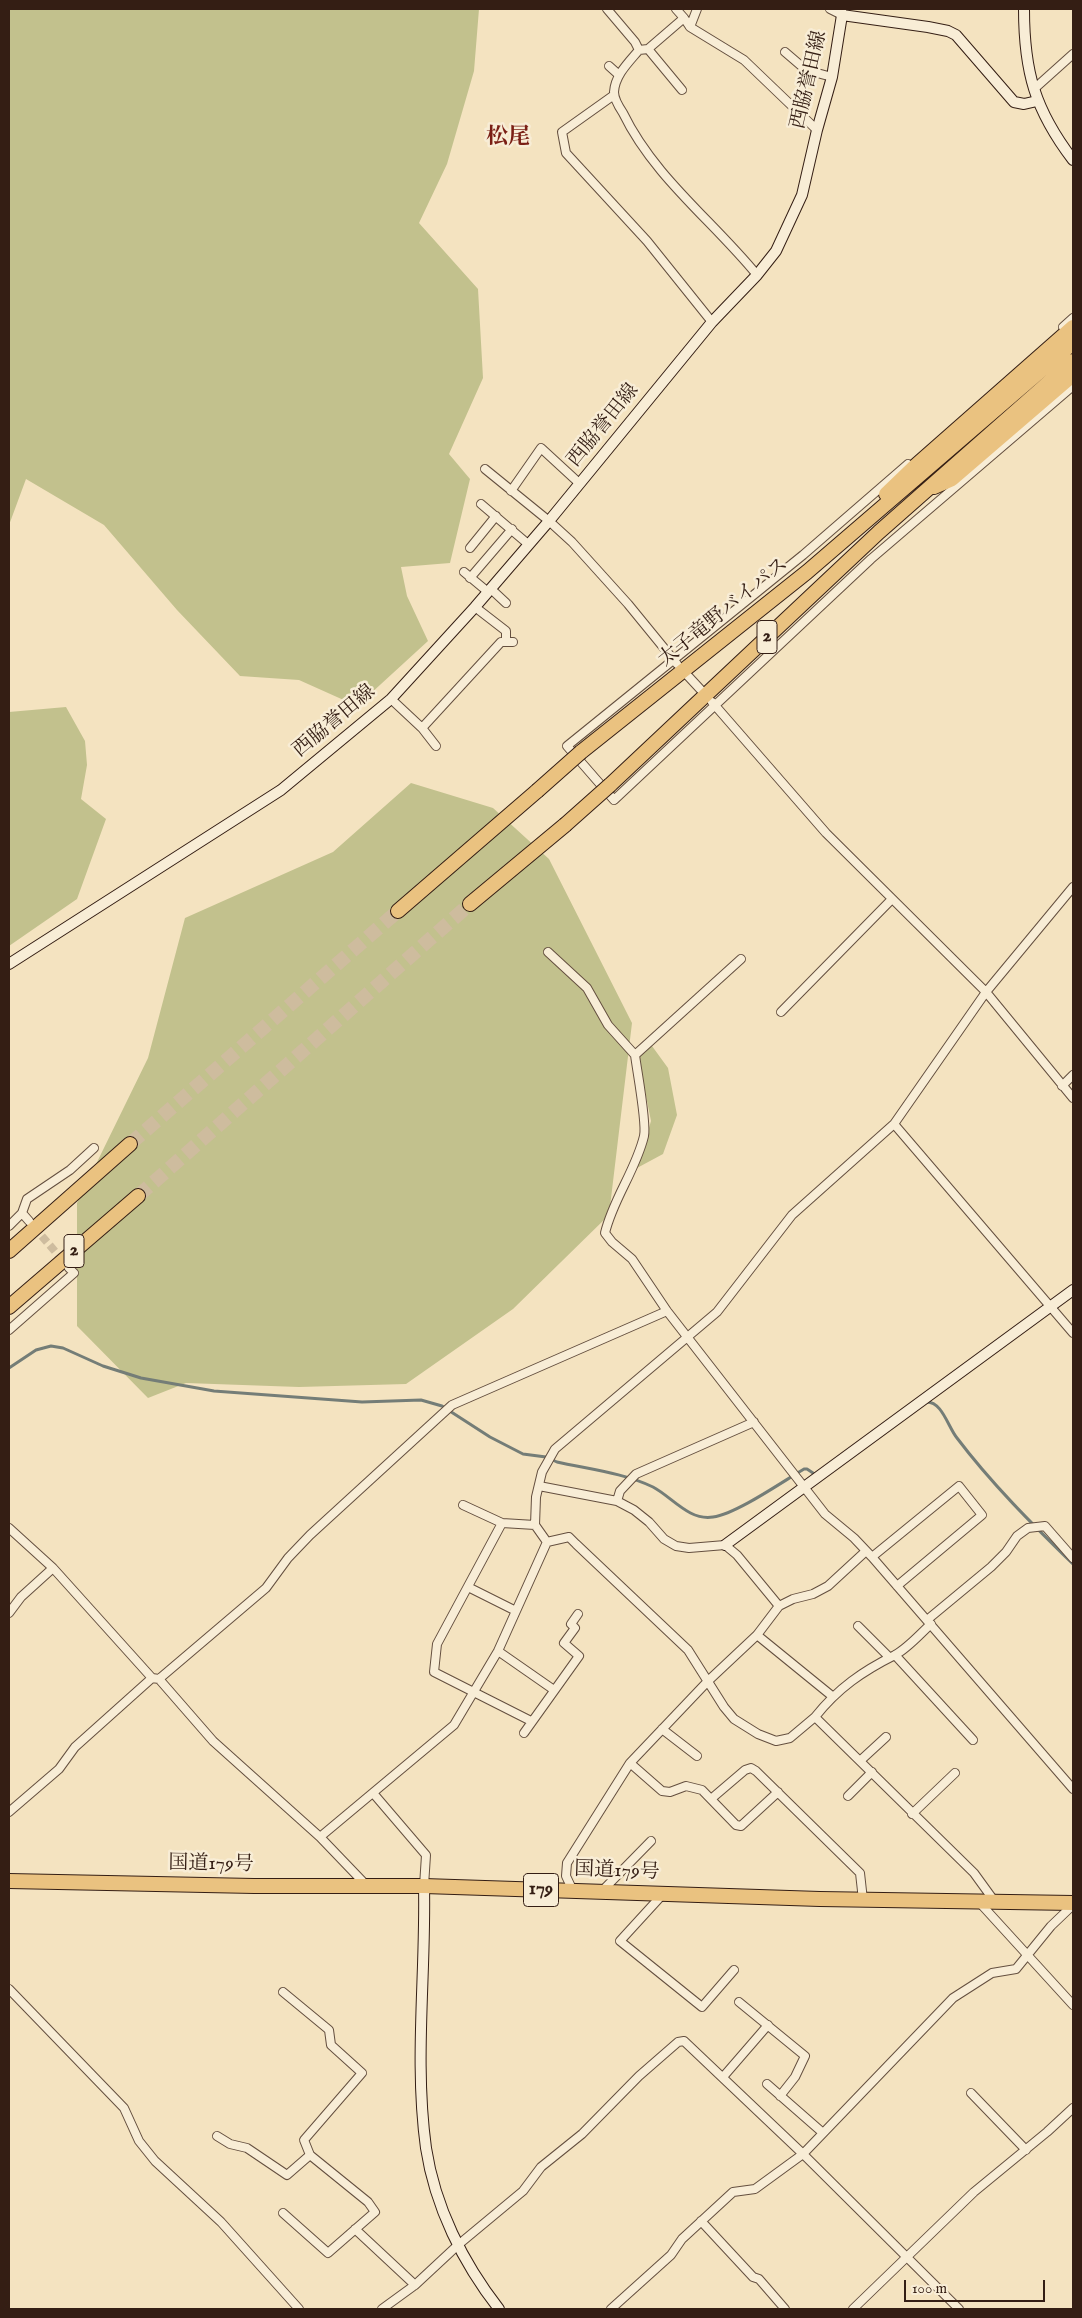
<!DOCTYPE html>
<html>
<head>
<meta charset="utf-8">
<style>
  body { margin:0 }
  #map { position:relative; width:1082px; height:2318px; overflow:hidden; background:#f4e3c0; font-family:"IM FELL English",serif }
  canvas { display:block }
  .frame { position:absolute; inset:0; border:10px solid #341e14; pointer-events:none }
  .scale { position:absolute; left:904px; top:2280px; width:141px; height:22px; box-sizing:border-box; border:2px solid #341e14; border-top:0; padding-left:6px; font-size:15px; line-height:18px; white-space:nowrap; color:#341e14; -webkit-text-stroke:4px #f8edd6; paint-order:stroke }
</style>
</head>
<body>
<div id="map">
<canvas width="1082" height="2318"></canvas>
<div class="frame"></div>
<div class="scale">100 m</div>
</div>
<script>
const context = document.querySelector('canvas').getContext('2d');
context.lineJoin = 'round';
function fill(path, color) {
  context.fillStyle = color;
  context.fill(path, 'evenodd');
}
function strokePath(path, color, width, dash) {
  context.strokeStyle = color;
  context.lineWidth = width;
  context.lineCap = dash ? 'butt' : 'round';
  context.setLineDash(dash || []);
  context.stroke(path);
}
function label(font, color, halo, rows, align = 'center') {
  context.font = font + ' "IM FELL English","Noto Serif JP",serif';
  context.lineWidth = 5;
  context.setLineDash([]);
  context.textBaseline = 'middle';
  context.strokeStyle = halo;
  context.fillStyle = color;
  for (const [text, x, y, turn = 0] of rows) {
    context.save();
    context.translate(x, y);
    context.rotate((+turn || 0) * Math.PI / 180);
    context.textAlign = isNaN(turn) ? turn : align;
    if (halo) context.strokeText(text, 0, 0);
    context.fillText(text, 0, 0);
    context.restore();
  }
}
fill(new Path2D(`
  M9,9H479L474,71L447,164L419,223L478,289L483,378L449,454L470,479L450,563L401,567L407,596L428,641L357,706L299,680L240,676L177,610L104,525L26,479L9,525Z
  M66,707L85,741L87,765L81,799L106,819L77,899L9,946V712Z
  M411,783L493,808L549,859L632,1023L609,1215L513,1309L406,1384L299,1387L186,1383L148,1398L77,1326V1203L148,1058L185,918L333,852Z
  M652,1046L668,1068L677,1115L663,1154L637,1168L651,1121L638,1056Z`), '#c2c18d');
strokePath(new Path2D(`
  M9,1368L36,1350L51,1346L63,1348L103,1366L141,1378L214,1391L362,1402L421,1400L442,1406L490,1437L523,1454L546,1457L557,1462C588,1469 624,1473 653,1487C672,1497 689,1521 713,1517C736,1514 782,1482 804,1469H807L816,1475
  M926,1402C942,1401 948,1427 957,1438C991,1483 1032,1524 1073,1564`), '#747d77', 3);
strokePath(new Path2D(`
  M34,1227L65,1263`), '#cebc9e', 8, [8, 4]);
strokePath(new Path2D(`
  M130,1144L398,911
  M138,1196L470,904`), '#cebc9e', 14, [14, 7]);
const street = new Path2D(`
  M607,9L635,42L639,50
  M676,9L684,18
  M830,9L842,15V9
  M690,27L697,9
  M648,49L682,90
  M785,52L806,70L832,77
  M609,66L619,75
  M1034,89L1073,54
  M614,95L562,132L566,153L647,241L712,322
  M757,275C713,221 654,177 623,113C619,107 614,99 614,92C615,75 629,62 639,50L648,49L684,18L690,27L744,60L817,130
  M1063,327L1073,318
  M908,464L803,555L567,746L614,800L871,559L1073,386
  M485,469L549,521L572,542L628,604L677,664
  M511,491L541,448L579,483
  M481,504L528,544
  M470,548L496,516
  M464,572L488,592
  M470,578L512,529
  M491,589L506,603
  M475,607L506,631V642
  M688,676L701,690
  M391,699L422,728L436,746
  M712,702L826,833L986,992L1073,1098
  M422,728L501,642H513
  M548,952L587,988L608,1025L635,1055
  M741,959L635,1055C637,1071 647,1123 644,1136C636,1170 613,1199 605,1233L612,1242L632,1259L667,1311L825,1514L854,1538L872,1557L1073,1789
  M781,1012L892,899
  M1062,1086L1073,1075
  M894,1124L1073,1333
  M22,1213L29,1221
  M9,1226L22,1213L27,1199L70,1170L94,1148
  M9,1330L74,1273L69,1268
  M539,1486L617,1501L634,1510L649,1522L664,1539L676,1546L689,1548L725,1545L737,1555L779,1606
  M617,1501L620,1491L636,1474L754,1422
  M463,1505L502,1523L535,1525
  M502,1523L437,1644L434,1672L531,1721
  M9,1528L53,1568L152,1678
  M547,1542L535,1525L536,1497L542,1472L555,1449L717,1312L792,1215L894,1124L986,992L1073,887
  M547,1542L569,1537L576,1544L688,1650L724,1707L734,1719L758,1734L776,1741L790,1738L815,1717L974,1873L995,1902
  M872,1557L959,1486L982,1515L897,1586
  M468,1587L516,1611
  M9,1613L21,1597L53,1568
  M927,1620L991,1567L1006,1552L1017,1536L1028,1528L1045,1526L1073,1558
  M858,1626L888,1656
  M757,1635L832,1696
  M498,1651L554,1690
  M895,1655L973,1740
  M159,1679L213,1741L320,1837L367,1886
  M815,1717C838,1688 863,1671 895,1655C908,1648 920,1634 931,1624
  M662,1729L697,1756
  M524,1733L579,1656L564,1643L575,1628L571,1624L578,1614
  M861,1760L886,1737
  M630,1763L662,1791L670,1792L686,1786L702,1790L736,1825L741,1826L778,1792
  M373,1793L426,1855L424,1886
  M848,1796L872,1772
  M711,1799L745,1770L751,1768L756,1771L860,1873L863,1900
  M9,1812L59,1769L75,1747L152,1678L159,1679L266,1588L288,1558L310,1535L452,1405L667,1311
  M912,1814L955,1773
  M320,1837L454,1725L498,1651L547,1542
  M573,1891L566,1876L567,1863L630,1763L708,1681L757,1635L779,1606L793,1599L813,1594L828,1586L866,1551
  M602,1891L651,1841
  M663,1894L620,1941L702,2007L734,1970
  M979,1902L1073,2005
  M9,1989L124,2108L139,2141L155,2161L221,2222L299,2309
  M739,2002L805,2056L795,2077L780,2096
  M723,2077L768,2025
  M767,2084L823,2133
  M971,2093L1026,2150
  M217,2136L230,2144L247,2148L287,2175L310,2155
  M283,2213L328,2253L375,2212L368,2202L310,2155L304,2140L362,2073L331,2045L329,2030L283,1992
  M701,2221L753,2277L759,2279L785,2309
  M355,2229L415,2285
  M382,2309L415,2285L458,2245L523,2191L541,2167L582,2134L639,2076L678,2042L684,2041L803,2154L959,2309
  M611,2309L671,2255L682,2239L733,2192L755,2189L803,2154L953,1998L992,1973L1016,1969L1051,1926L1073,1905
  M853,2309L974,2192L1047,2132L1073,2108`);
const secondary = new Path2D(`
  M1024,9C1024,72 1035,110 1073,160
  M9,964L281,790L391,699L475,607L549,521L712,322L757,275L776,251L802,195L817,130L832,77L842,15L928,27L948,31L956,35L1014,102L1024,104L1037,101
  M725,1545L1073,1290
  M424,1886C426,1973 414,2061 426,2148C435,2207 463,2263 499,2309`);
const highway = new Path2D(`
  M934,487L952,479L1073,375
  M886,494L913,468L1073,327
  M581,752L807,572L1073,343
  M610,785L879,532L1073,361
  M470,904L565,825
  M398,911L537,791
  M9,1251L130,1144
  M9,1307L138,1196
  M9,1881L254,1886H424L820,1899L1073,1903`);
strokePath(street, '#644f3f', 10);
strokePath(secondary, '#341e14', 12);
strokePath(highway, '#341e14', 16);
strokePath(street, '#f8edd6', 8);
strokePath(secondary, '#f8edd6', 10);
strokePath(highway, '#eac280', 14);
const highwayBridge = new Path2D(`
  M537,791L581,752
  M565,825L610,785`);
strokePath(highwayBridge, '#341e14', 16, []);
strokePath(highwayBridge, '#eac280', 14);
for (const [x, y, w] of [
  [767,637,20],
  [74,1251,20],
  [541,1890,35]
]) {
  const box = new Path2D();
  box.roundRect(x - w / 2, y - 16.5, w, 33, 4);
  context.fillStyle = '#f8edd6';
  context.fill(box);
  strokePath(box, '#341e14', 1);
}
label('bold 19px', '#341e14', null, [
  ["2",767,637],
  ["2",74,1251],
  ["179",541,1890]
]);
label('20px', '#341e14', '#f8edd6', [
  ["西脇誉田線",810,80,-77],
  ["西脇誉田線",604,426,-51],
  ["太子竜野バイパス",724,613,-39],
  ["西脇誉田線",335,722,-40],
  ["国道179号",211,1865,1],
  ["国道179号",617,1872,2]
]);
label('bold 22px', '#7a1f14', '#f8edd6', [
  ["松尾",508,138]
]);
</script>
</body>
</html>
